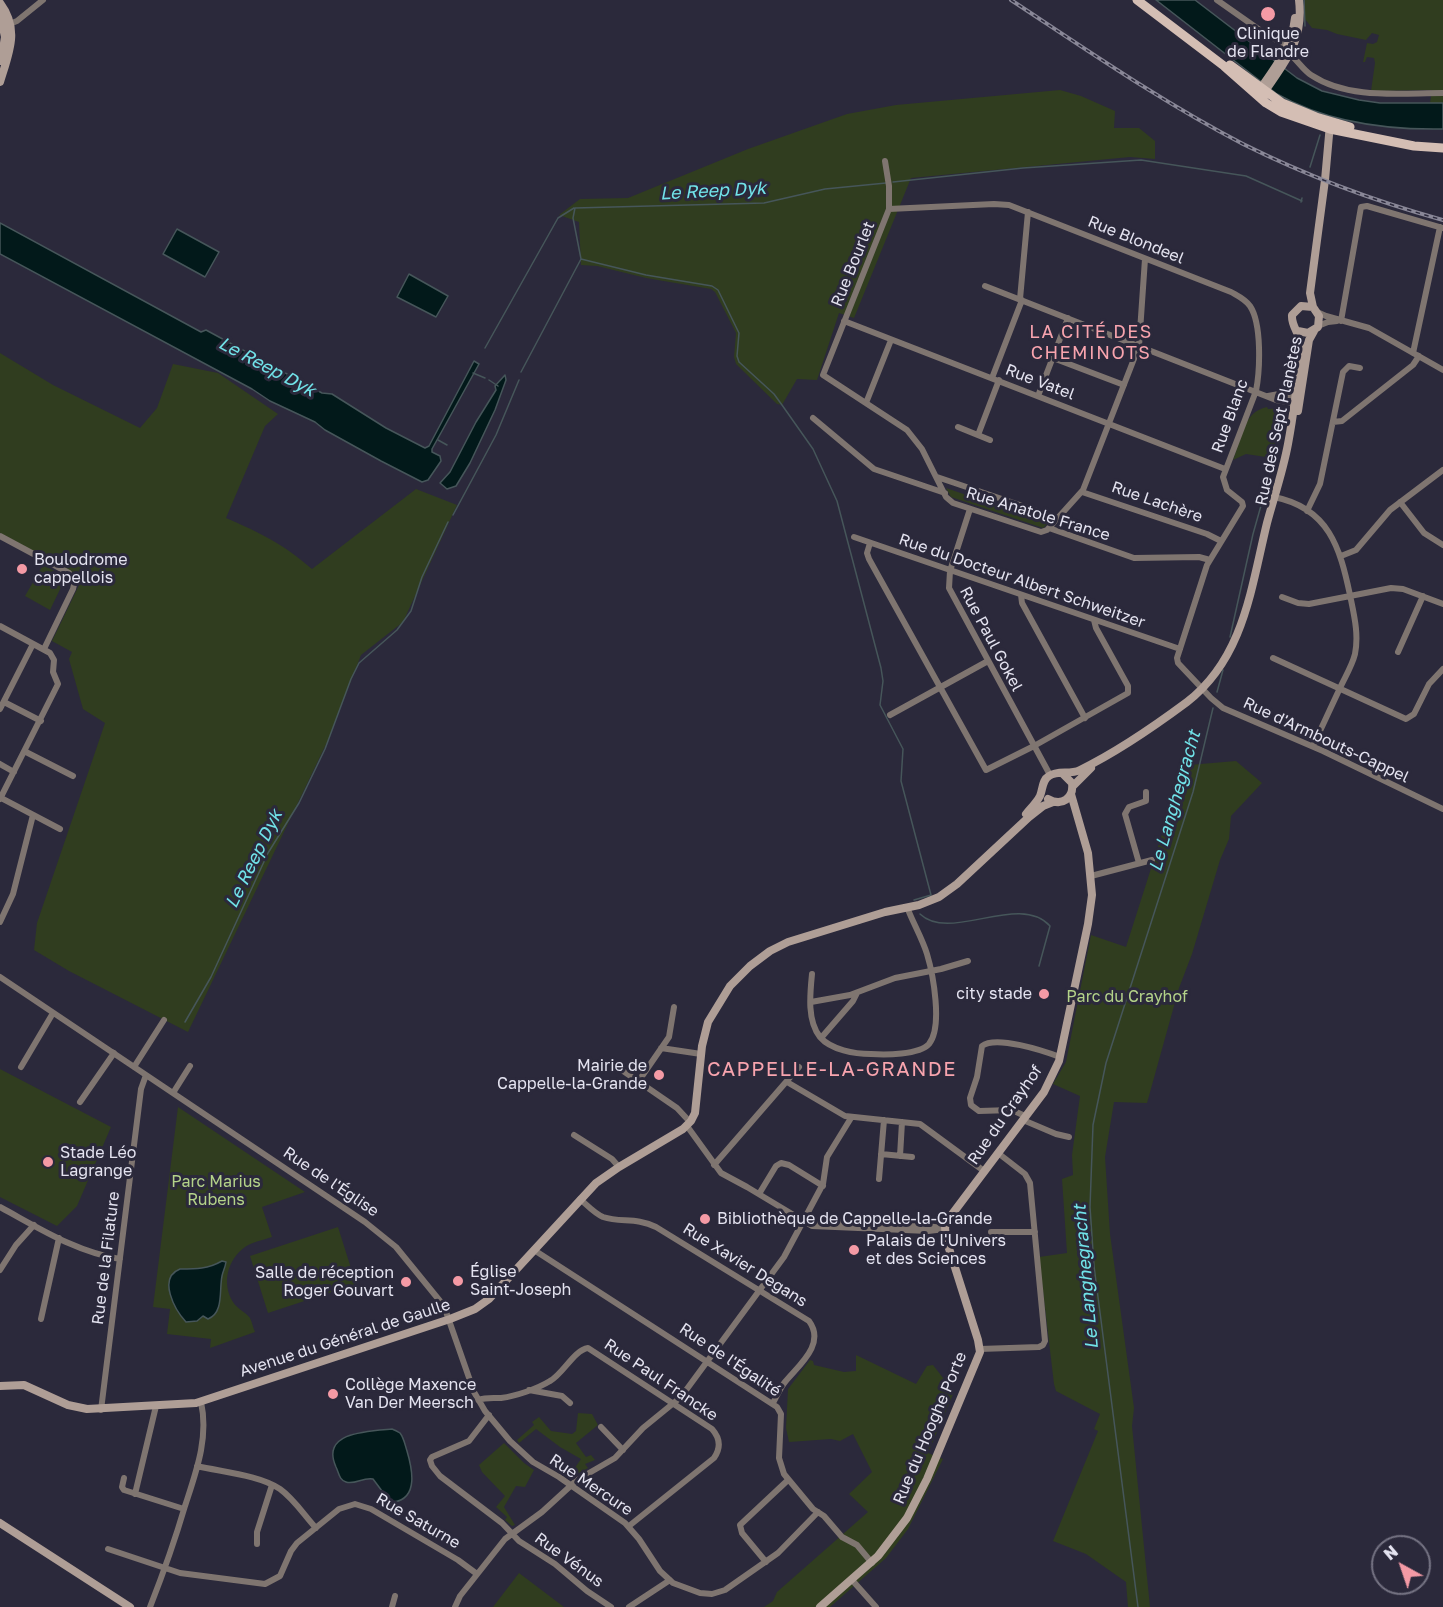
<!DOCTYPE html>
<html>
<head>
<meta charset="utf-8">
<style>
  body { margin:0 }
  #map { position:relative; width:1443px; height:1607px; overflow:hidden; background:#2b293b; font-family:"Golos Text",sans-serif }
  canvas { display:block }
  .north { position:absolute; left:1371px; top:1535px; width:60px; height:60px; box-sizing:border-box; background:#2b293b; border:2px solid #757383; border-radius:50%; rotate:320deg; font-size:16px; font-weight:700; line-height:24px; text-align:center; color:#e4e3f0 }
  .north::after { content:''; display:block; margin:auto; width:21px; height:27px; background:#f49aa5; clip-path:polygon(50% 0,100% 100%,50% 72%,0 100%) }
</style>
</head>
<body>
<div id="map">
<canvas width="1443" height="1607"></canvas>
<div class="north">N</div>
</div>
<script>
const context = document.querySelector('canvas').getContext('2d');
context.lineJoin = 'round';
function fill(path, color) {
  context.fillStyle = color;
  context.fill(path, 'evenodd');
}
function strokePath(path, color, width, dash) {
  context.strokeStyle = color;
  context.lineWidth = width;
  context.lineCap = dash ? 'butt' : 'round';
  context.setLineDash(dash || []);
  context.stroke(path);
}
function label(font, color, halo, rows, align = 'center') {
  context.font = font + ' "Golos Text",sans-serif';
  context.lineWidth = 6;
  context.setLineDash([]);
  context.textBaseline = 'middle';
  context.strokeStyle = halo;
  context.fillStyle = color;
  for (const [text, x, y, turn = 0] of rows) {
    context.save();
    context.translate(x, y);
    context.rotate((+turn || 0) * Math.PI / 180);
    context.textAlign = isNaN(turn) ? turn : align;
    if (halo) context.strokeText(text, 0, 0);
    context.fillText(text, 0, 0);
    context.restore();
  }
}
fill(new Path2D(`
  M1305,0H1443V103H1430L1432,90L1371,91L1375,63L1374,58L1367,57L1365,62H1363L1367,43L1373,44L1377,42L1379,35L1372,33L1366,40L1337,34L1327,30L1312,28L1305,19Z
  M1060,90L1081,96L1115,111L1114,128H1139L1155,141V159L1130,157L911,178L854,318L839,313L817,380L797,379L782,405L777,404L736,364L734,357L736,333L715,292L711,289L646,278L597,266L581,265L579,222L559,215L580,199L628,198L748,149L847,114L896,105Z
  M0,353L53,385L140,428L157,408L173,364L218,373L278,414L265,426L226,518C261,533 283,544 312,569L416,489L457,505L403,622L361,655L329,738L188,1032L69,971L34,950L37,923L105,723L83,709L69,659L72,652L52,641L82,579L0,533Z
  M1267,407L1268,409L1284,408L1279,416L1274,452L1266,457L1246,454L1233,460C1241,441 1242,412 1267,407Z
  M946,488L1048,523L1043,528L951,497Z
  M43,565L66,577L50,610L25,596Z
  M1236,761L1262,783L1231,816L1229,839L1220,860L1192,954L1179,988L1147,1103L1114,1102L1105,1157L1110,1234L1134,1408L1132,1426L1150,1607H1128L1126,1582L1086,1554L1053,1541L1098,1431L1094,1429L1100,1414L1056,1391L1054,1384L1039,1257L1067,1253L1062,1179L1073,1175L1072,1155L1080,1096L1053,1084L1066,1062L1091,935L1126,947L1162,834L1189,765Z
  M0,1069L111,1127L77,1206L57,1226L0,1197Z
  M178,1107L305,1192L262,1207L272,1237C263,1240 252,1242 245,1247C228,1259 221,1283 233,1302C237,1309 246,1312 250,1318C252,1322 253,1328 255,1332L210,1348L211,1339L167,1334L170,1309L153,1307Z
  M338,1227L356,1284L268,1313L250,1256Z
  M856,1355L916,1384L927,1366L933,1365L954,1392L928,1453L943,1459L908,1529L886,1558L830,1607H764L773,1601L777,1592L868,1512L849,1494L872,1472L853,1434L840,1441L831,1439L789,1442L786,1428L788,1389L810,1360L813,1361L814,1365L844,1372L856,1371Z
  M578,1413L592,1414L598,1425L576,1443L586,1457L591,1455L595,1460L585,1464L588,1468L573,1476L570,1475L581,1459L560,1447L536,1429L519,1443L517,1440L534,1425L532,1422L539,1417L551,1431L572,1434L576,1431Z
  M504,1443L524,1463L534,1470L525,1487L516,1486L504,1507L515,1525L512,1526L505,1520L507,1517L496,1507L505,1496L482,1472L479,1465Z
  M519,1573L564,1607H493Z`), '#303d1f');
const water = new Path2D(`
  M1156,0H1195L1297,78L1322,91L1359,100L1380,103H1443V129C1387,130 1326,122 1277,94Z
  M0,223L201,332L206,330L322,393L332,394L386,428L425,448L429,446L474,361L479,364L432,449V452L440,456L441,461L428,480L422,482L381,461L325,430L315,422L270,401L252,389L0,254Z
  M177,229L219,252L205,277L163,254Z
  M409,274L448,296L436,317L397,297Z
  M505,375L506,380L495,410L470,463L456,486L447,489L440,483L450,472L476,422L496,390L495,386Z
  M222,1261L226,1262C225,1268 223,1271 222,1276C219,1290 224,1313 208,1319L203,1316L197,1321L186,1322C175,1310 157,1278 180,1269C196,1269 208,1269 222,1261Z
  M392,1429C395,1430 397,1431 400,1433C404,1438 405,1445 407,1451C412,1468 419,1498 394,1502L388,1499L373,1479C363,1477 355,1485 346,1482C339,1480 339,1473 336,1467C320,1432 368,1431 392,1429Z`);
fill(water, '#02191a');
strokePath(water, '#46565a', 1.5);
strokePath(new Path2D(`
  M1304,0L1305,26
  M1310,167L1320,135
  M893,182L1023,168L1141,160L1246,176L1302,201
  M1301,202L1302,198
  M581,259L646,275L712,286L718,290L739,333L737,356L739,362L774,394L782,405L813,449L837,501L881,668L883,681L880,705L903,749L901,781L931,895L914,900
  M485,348L558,218L574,208
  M521,372L581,259L573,218L575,208L764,203L825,189L886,183
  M473,373L485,378
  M489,380L498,386
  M438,440L447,445
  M453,515L496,435L519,380
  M1230,637L1253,534L1273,463
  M1217,692L1223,670
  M920,914C950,943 1019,892 1050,926L1039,966
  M185,1022L211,977L268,853L299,803L325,749L351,679L359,663L397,630L411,611L422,577L448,522
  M1138,1607L1094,1266L1090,1207L1093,1125L1106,1063L1193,792L1213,708`), '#46565a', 1.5);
strokePath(new Path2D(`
  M1217,0L1264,33L1290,47
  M7,25L17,21L43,0
  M1288,53C1297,59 1302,69 1311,75C1349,100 1400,93 1443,93
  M885,161L889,186V209L823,375L907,430L922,449L946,497L953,503L1041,532L1047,530L1083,490L1139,346L1145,259
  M889,209L994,204L1009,205L1231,292C1238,296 1245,299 1250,306C1262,324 1260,370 1256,391L1223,477L1227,490L1242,502L1243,506L1207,565L1177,658L1178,663L1211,698L1223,708L1323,751L1443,809
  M985,286L1276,400L1299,404
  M1020,299L1028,212
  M1317,312L1326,316L1369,328L1443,370
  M844,321L1225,469
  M1341,321L1361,207L1367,206L1443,228
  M1318,326L1328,322L1337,321
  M1413,353L1440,227
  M1053,358L1124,385
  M992,378L1022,300
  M1038,396L1068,318
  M1268,396L1279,394L1297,396
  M866,403L891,340
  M813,418L874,469L945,493
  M1333,422L1342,421L1413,365L1419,356
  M958,427L990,440
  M978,435L999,380
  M937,477L1058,518
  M1082,492L1207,534L1221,541
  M1274,497C1329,508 1340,548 1350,595C1354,615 1359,634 1355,654C1352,666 1345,677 1340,688C1331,707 1322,727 1313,746
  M1400,502L1424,533L1443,545
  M970,509L950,571L949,588L1050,775
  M1307,511L1320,484L1343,372L1349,366L1360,368
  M1049,528L1134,558L1199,557L1210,560
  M0,536L69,573L75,580L73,589L44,649
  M854,537L1180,649
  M870,543L867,553L869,559L986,770L1034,746L1128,693V686L1096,628L1094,620
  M1341,556L1356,550L1390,510L1443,470
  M1021,595L1022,603L1085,718
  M1282,597L1298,603L1309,604L1391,588L1403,589L1443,604
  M0,626L50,653L54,660L53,672L58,684L0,799
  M1398,652L1423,596
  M1273,658L1406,719L1414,714L1429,684L1443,669
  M4,702L41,721
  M0,709L33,644
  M890,715L988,661
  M26,752L73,776
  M0,764L14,772
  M1,798L60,829
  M1139,863L1125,814L1129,807L1146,801V792
  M1091,876L1152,860
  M0,922L13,894L33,815
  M812,974C810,994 807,1021 820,1037C831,1050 855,1054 871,1054C885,1055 919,1055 929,1044C943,1027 933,974 927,954C922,938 913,923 907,907
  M0,977L365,1222L396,1247L444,1306L474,1392L485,1411L510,1441L533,1462L559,1477L625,1523L639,1539L660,1571L673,1583L700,1593L712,1594L725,1590L778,1553L818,1512
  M811,1002L850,995L895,978L941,969L968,961
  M821,1038L853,1001L857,993
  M661,1048L701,1054
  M613,1064L677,1108L690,1122
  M21,1067L53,1013
  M134,1067L164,1020
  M638,1082L669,1037L674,1007
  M787,1082L845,1116L920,1124L984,1171
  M173,1093L190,1066
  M80,1102L114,1053
  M1025,1116L1012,1110L979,1111L971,1105L970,1098L977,1077L982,1046C996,1035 1044,1051 1060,1057
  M1023,1120L1056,1134L1069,1137
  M687,1126L721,1173L747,1187L812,1226L928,1231L945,1229
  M574,1135L612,1159L619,1167
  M881,1154L912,1157
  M900,1156L902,1122
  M714,1165L799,1067
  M879,1179L884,1120
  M759,1194L776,1166L781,1163L789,1165L823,1186
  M580,1199C587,1205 594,1213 603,1217C621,1223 636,1217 656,1227L809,1321C826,1344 799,1365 785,1382C780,1388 777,1396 773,1403
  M0,1207C39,1228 76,1252 120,1259
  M805,1220L928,1226L941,1228
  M991,1232H1035
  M534,1250L777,1407L781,1414L779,1458L784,1474L813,1509L824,1516L842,1537L857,1545L872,1563
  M0,1270L16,1245L34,1225
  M41,1319L59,1238
  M980,1349L1039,1347L1043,1345L1045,1341L1030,1183L1025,1174L998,1153
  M529,1390L562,1396L570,1403
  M478,1400C486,1397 493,1398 501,1398C516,1396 537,1389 550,1381C563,1374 574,1350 588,1348L712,1429C720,1438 721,1448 714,1458L629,1526
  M101,1410L141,1089L146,1075
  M489,1415L469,1441L432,1457L430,1460L432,1466L440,1476L502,1523L519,1541L555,1564L587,1591L611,1607
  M601,1427L623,1450
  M197,1466C222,1472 259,1475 280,1489C294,1499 304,1515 316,1528
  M124,1478L122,1487L124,1490L184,1509
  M135,1494L156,1406
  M257,1544V1532L272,1485
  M108,1549L180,1573L265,1584L280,1576L291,1551L297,1543L339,1509L355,1504L371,1509L458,1560L477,1574
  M766,1562L742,1533L740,1525L788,1480
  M852,1580L876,1607
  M150,1607C163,1574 175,1540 185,1506C196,1472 209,1438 201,1402
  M392,1607L395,1596
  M455,1607L460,1596L505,1539L542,1512L577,1480L615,1458L643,1428L681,1397L784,1257L823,1184L827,1157L851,1118
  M629,1607L670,1580`), '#7f7570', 6);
strokePath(new Path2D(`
  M0,3C20,30 9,52 0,82
  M0,14L5,37L1,61
  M1258,92C1274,69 1292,47 1295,18
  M1263,94C1285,62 1304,41 1299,0
  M1313,307L1310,293L1325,180L1330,124
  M1298,411L1309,340L1314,331
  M1073,786L1091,768
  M1048,799C1062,807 1074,798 1072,783L1063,774
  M1026,814C1031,808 1037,802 1040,796C1043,789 1042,780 1049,776C1058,770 1070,775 1080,770C1115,753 1156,725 1187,702C1244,658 1251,588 1267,523C1274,497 1283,471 1288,444C1294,412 1298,378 1301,345C1300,333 1291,327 1292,315L1301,306L1313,307L1319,316L1318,327L1308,333L1298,331
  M0,1386L24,1385L68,1405L87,1409L196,1403L450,1319L475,1309L489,1299L596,1183L619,1167L683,1129L691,1121L695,1113L702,1046L708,1022L730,986L750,966L770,951L788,942L885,912L919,905L939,897L957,884L1029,817L1043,806L1053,802
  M0,1523L130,1607
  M820,1607L878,1556L907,1518L927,1479L980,1352L978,1340L946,1239L945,1227L950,1217L1044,1092L1059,1061L1088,924L1092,895L1088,853L1071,794`), '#af9e96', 8);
strokePath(new Path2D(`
  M1137,0L1224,66L1266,103L1281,112L1330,129L1414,146L1443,148
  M1230,65L1282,103L1316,117L1350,127`), '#d4beb4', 9);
const rail = new Path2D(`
  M1011,0C1087,50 1162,102 1243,144C1307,176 1374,201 1443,220`);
strokePath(rail, '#898797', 4);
strokePath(rail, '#2b293b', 1.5, [4.5]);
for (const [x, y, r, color] of [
  [1268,14,8,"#f49aa5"],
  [22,569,6,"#f49aa5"],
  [1044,994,6,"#f49aa5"],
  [659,1075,6,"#f49aa5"],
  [48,1162,6,"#f49aa5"],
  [705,1219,6,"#f49aa5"],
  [854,1250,6,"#f49aa5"],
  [458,1281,6,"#f49aa5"],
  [406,1282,6,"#f49aa5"],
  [333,1394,6,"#f49aa5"]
]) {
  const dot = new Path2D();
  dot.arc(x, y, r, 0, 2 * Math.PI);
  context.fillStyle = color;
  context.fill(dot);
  strokePath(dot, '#2b293b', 2);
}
label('16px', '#e4e3f0', '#2b293b', [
  ["Clinique",1268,34,"center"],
  ["de Flandre",1268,52,"center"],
  ["Boulodrome",34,560],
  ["cappellois",34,578],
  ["city stade",1032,994,"right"],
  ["Mairie de",647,1066,"right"],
  ["Cappelle-la-Grande",647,1084,"right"],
  ["Stade Léo",60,1153],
  ["Lagrange",60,1171],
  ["Bibliothèque de Cappelle-la-Grande",717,1219],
  ["Palais de l'Univers",866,1241],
  ["et des Sciences",866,1259],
  ["Église",470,1272],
  ["Saint-Joseph",470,1290],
  ["Salle de réception",394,1273,"right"],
  ["Roger Gouvart",394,1291,"right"],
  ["Collège Maxence",345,1385],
  ["Van Der Meersch",345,1403]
], 'left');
label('16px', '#e4e3f0', '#2b293b', [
  ["Rue Blondeel",1136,240,22],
  ["Rue Bourlet",853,264,-68],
  ["Rue Vatel",1040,382,21],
  ["Rue Blanc",1230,416,-70],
  ["Rue des Sept Planètes",1279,421,-78],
  ["Rue Lachère",1157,502,19],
  ["Rue Anatole France",1038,514,17],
  ["Rue du Docteur Albert Schweitzer",1022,581,19],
  ["Rue Paul Gokel",991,639,62],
  ["Rue d'Armbouts-Cappel",1326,740,25],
  ["Rue du Crayhof",1005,1115,-55],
  ["Rue de l'Église",331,1182,34],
  ["Rue de la Filature",106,1258,-83],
  ["Rue Xavier Degans",745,1265,32],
  ["Avenue du Général de Gaulle",345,1338,-18],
  ["Rue de l'Égalité",730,1360,34],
  ["Rue Paul Francke",661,1380,34],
  ["Rue du Hooghe Porte",930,1428,-67],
  ["Rue Mercure",591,1485,34],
  ["Rue Saturne",418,1521,30],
  ["Rue Vénus",569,1560,36]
]);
label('16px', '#b4d389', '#2b293b', [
  ["Parc du Crayhof",1127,997],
  ["Parc Marius",216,1182],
  ["Rubens",216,1200]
]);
label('italic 18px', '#71e3e9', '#2b293b', [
  ["Le Reep Dyk",713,191,-3],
  ["Le Reep Dyk",267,367,28],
  ["Le Langhegracht",1175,801,-74],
  ["Le Reep Dyk",254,859,-64],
  ["Le Langhegracht",1086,1277,-95]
]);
context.letterSpacing = '1.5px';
label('18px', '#f8a4ae', '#2b293b', [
  ["LA CITÉ DES",1091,332],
  ["CHEMINOTS",1091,353]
]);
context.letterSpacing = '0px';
context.letterSpacing = '1.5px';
label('20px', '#f8a4ae', '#2b293b', [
  ["CAPPELLE-LA-GRANDE",832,1070]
]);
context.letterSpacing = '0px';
</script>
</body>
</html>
